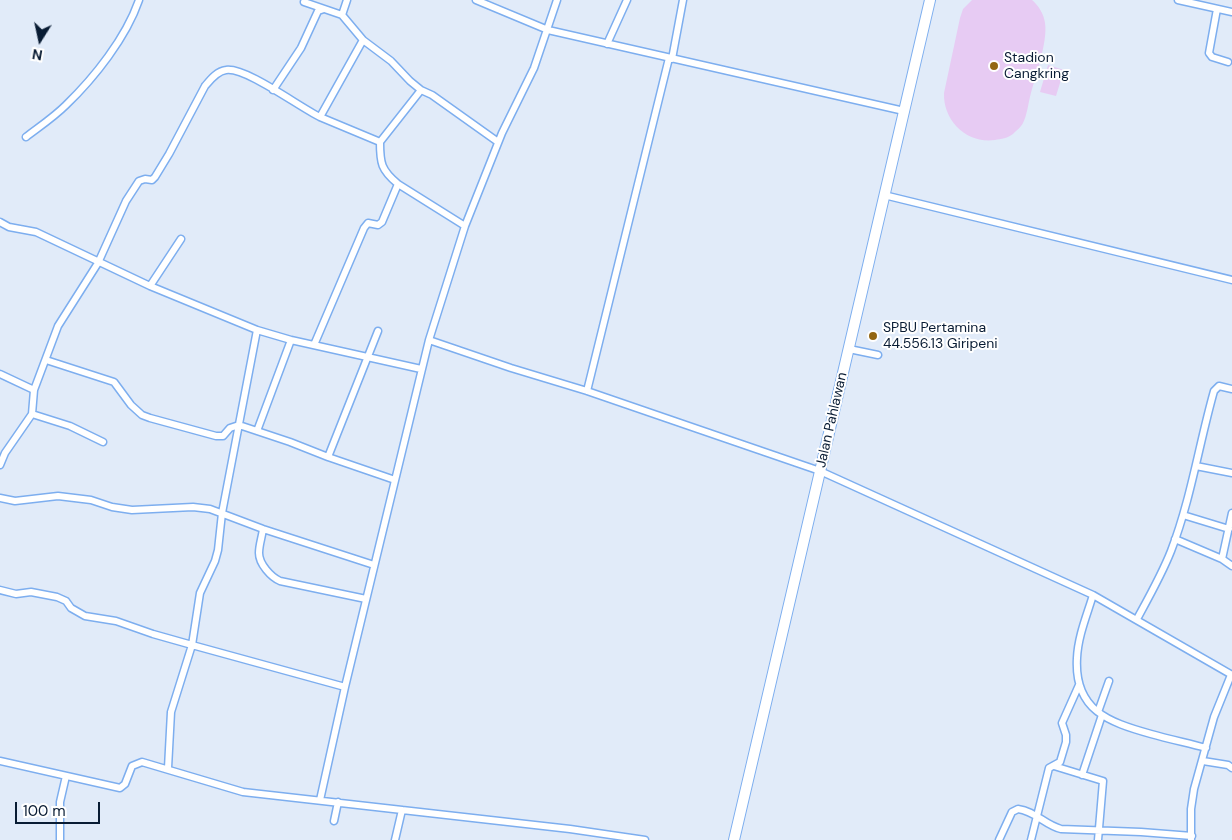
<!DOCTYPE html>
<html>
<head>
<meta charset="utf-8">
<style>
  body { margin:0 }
  #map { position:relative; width:1232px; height:840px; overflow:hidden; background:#e1ebf9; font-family:"DM Sans",sans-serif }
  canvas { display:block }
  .north { position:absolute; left:15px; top:15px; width:50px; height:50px; -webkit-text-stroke:4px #fff; paint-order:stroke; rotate:190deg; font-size:14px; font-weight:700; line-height:20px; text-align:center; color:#091c34 }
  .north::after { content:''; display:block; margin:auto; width:18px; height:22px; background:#091c34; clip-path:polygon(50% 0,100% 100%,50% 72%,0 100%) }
  .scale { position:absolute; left:15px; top:802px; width:85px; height:22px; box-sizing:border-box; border:2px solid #091c34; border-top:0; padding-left:6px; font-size:15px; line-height:18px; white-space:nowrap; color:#091c34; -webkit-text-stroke:4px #fff; paint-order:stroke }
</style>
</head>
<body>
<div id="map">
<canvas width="1232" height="840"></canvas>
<div class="north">N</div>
<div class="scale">100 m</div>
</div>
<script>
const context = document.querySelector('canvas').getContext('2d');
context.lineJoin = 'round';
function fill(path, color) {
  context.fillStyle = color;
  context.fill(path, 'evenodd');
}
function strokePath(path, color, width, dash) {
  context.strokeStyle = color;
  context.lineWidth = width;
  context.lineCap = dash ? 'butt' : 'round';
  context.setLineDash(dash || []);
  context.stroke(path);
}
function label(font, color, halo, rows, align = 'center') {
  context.font = font + ' "DM Sans",sans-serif';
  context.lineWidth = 4;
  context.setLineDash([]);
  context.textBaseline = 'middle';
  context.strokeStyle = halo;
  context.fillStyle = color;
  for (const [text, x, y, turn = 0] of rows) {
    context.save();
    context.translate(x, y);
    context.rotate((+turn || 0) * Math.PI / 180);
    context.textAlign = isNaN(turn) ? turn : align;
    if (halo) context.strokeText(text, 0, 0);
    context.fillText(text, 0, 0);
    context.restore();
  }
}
fill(new Path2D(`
  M972,0H1032C1038,5 1044,14 1045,23C1048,42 1035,77 1030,97C1028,105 1027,115 1023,123C1021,127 1016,131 1013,134C1008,138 1001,139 995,140C967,144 943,121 944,93L960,18L963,9Z
  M1048,65L1064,70L1056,96L1040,92Z`), '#e7cbf3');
const minor = new Path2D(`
  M347,0L342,15L363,40L320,117L380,142
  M476,0L548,30L904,111
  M1178,0L1232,12
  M304,2L342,15
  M1217,9L1209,53L1212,57L1228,62
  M363,40L391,61L410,81L421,90
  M607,44L627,0
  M672,59L683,0
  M273,90L301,48L318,11L324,9
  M26,137C39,127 54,117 66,105C94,78 126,38 139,0
  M398,184C381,170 380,163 380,142L421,90L432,95L498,142
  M884,195L1232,280
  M0,222L9,227L36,232L150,286L257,330L291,340L421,369
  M150,286L181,239
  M257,330L222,513L218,550L215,561L200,593L192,645L345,687
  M429,340L511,368L587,391L820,471L1093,595L1232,675
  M314,345L364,228L368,223L378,225L382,222L398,184L465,226
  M849,349L878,355
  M46,360L114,382L131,405L142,415L150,418L216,436H223L230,428L239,425L290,442L328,457L378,331
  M0,374L34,390
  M587,391L669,58
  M32,414L34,390L58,326L98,263L126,201L139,181L145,179L152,180L155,177L169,154L205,86C210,80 217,71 226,70C246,67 299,107 320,117
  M257,431L291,340
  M328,457L395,480
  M0,465L5,453L32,414L70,426L103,442
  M1196,466L1232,473
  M0,498L15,501L58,496L91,500L112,507L132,510L193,507L210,509L263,529L374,565
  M1232,513L1222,559L1232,566
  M1183,515L1229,529
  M263,529C262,537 259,545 259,553C259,564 271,577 280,581L366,599
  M1175,539L1222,559
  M0,590L16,594L31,592L57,597L66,601L71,608L85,616L116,621L153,634L192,645L171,712L168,768
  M1093,595C1087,615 1078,636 1077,658C1074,710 1108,722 1151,734C1169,739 1187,743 1206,748
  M1137,619C1149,597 1162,574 1171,551C1191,499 1199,444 1214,391L1219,386L1232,389
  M1098,712L1109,681
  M0,761L120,788L125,784L132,766L142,762L243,792L570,829L645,840
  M1203,761L1228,765L1232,768
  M1054,766L1103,781L1098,840
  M1082,775L1102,715
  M320,800L345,687L429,340L465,226L502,133L534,68L557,0
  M334,821L338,802
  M1191,839V809L1194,789L1214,717L1231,675
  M60,840V802L66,776
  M395,840L402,810
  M999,840L1012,812L1018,809C1035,811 1045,825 1061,829L1141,832L1192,836
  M1031,840L1049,768L1060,762L1066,742V735L1062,723L1079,685`);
const primary = new Path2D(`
  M734,840L930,0`);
strokePath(minor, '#7daeef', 9);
strokePath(primary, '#7daeef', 12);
strokePath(minor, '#fff', 6);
strokePath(primary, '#fff', 10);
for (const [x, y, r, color] of [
  [994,66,5,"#936612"],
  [873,336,5,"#936612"]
]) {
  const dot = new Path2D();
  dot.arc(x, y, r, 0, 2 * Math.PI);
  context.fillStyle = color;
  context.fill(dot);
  strokePath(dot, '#fff', 2);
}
label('14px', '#091c34', '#fff', [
  ["Stadion",1004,58],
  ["Cangkring",1004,74],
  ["SPBU Pertamina",883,328],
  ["44.556.13 Giripeni",883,344]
], 'left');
label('14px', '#091c34', '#fff', [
  ["Jalan Pahlawan",832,420,-77]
]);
</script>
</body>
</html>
